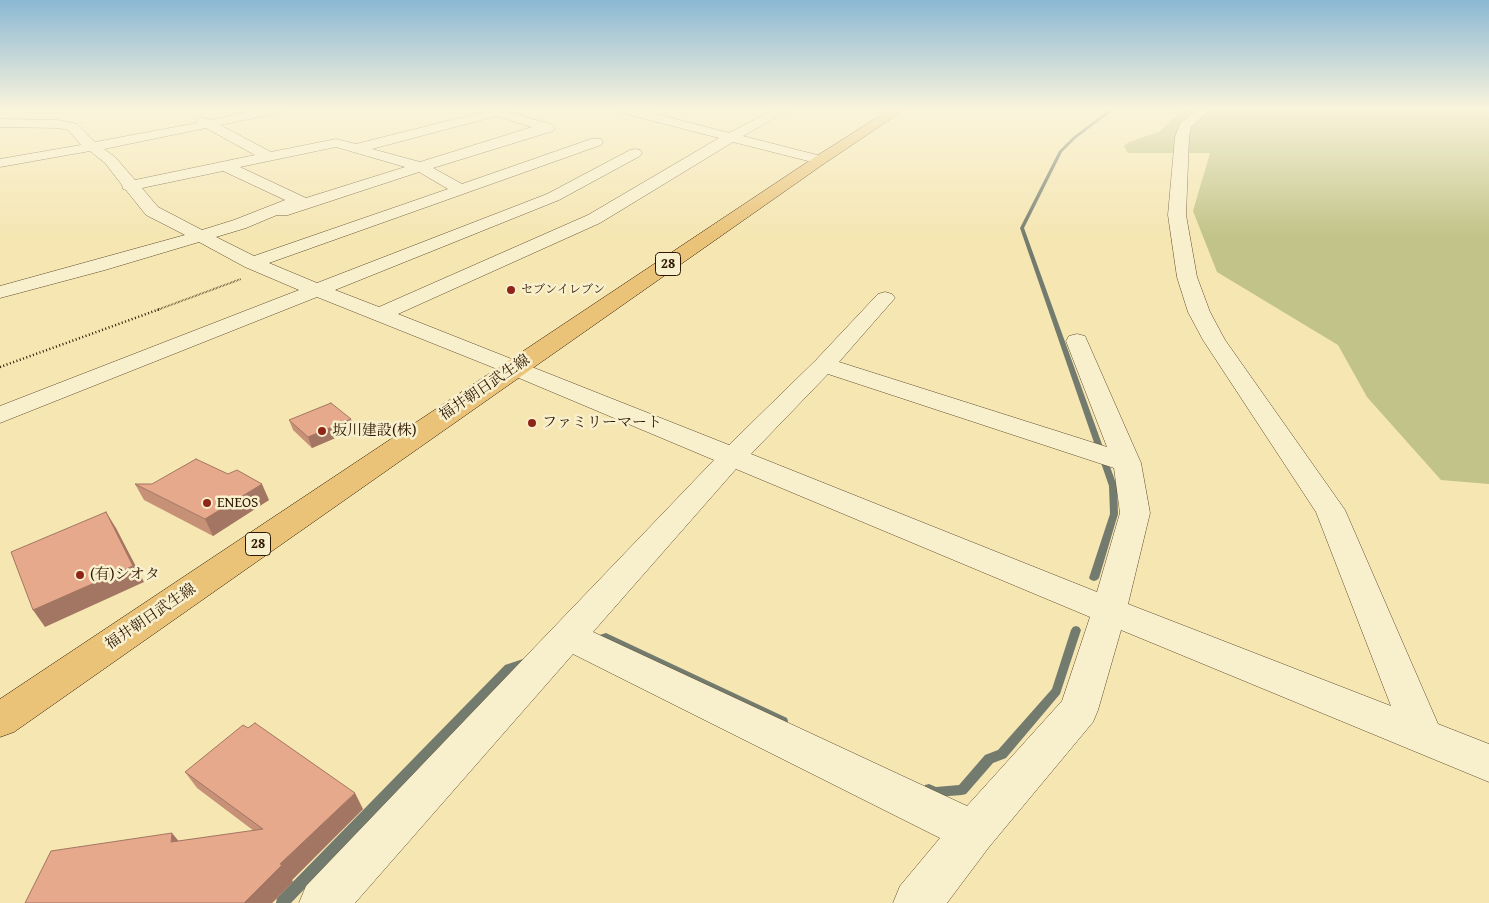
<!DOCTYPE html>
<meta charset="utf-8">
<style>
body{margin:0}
canvas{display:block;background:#f5e6b2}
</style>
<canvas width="1489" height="903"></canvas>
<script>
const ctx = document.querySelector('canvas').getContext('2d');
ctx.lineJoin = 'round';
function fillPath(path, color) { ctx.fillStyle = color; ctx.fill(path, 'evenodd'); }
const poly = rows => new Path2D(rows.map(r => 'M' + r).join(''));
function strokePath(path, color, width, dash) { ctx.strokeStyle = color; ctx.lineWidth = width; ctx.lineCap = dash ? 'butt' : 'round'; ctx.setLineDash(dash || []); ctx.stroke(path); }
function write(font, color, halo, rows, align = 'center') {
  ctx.font = font + ' "Gentium Book Plus","Noto Serif JP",serif'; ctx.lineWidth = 5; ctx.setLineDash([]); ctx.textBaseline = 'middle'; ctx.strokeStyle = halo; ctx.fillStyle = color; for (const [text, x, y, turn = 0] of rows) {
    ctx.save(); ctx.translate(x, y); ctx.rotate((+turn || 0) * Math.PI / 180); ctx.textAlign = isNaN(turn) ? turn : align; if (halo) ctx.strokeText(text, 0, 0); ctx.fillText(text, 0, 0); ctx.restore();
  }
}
const green = poly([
 [1183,110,1489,110,1489,484,1441,480,1367,397,1338,345,1217,272,1193,211,1210,153,1128,153,1124,146,1129,142,1159,132]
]);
const stream = poly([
 [1109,110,1113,110,1075,139,1062,152,1024,228,1117,486,1118,514,1099,578,1097,580,1094,581,1091,580,1089,578,1110,514,1109,486,1020,228,1059,151,1073,137,1109,110],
 [1076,626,1079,627,1081,630,1060,694,1006,758,993,763,966,794,962,795,936,797,925,793,923,789,925,785,929,784,936,787,959,785,985,755,998,750,1052,689,1071,630,1073,627,1076,626],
 [606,633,787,718,788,721,787,724,783,726,779,724,605,641,596,644,593,643,591,640,593,637,606,633],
 [526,658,530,659,531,662,530,665,513,671,291,903,276,903,277,898,505,665,526,658]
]);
const pathFar1 = poly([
 [157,310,241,279]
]);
const path = poly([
 [0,367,160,309]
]);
const minor = poly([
 [256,110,281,110,279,113,220,125,271,152,336,139,356,144,483,112,482,110,512,110,510,113,551,124,555,128,553,131,433,168,462,184,591,139,601,139,603,142,601,145,269,263,317,283,547,194,630,150,635,149,640,150,642,153,640,156,559,200,335,290,379,307,588,215,719,138,622,113,620,110,641,110,729,133,773,110,789,110,743,136,825,157,827,160,825,163,820,164,733,142,600,223,398,314,729,445,816,360,878,294,885,292,892,294,895,298,839,362,1107,447,1066,341,1069,336,1077,334,1085,336,1141,463,1150,513,1128,604,1391,706,1316,512,1203,340,1188,312,1177,277,1168,215,1175,137,1180,123,1196,110,1210,110,1191,127,1189,137,1186,215,1197,277,1210,312,1225,340,1345,510,1438,724,1489,744,1489,782,1121,630,1098,710,1093,722,989,847,947,903,893,903,900,886,940,838,573,654,355,903,299,903,306,886,714,460,507,373,317,297,0,423,0,406,299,290,245,267,199,242,105,270,0,298,0,286,185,235,146,215,126,190,123,189,122,185,105,163,90,151,0,167,0,159,81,145,68,130,58,128,0,127,0,119,58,120,72,123,77,124,95,142,197,123,197,118,202,117,210,120,256,110],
 [496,116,532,127,420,162,372,149,496,116],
 [206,128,255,155,135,180,115,157,104,149,206,128],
 [336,147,405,167,306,198,240,167,336,147],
 [223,171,285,200,234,220,202,230,158,207,142,188,223,171],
 [419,172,448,189,254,256,216,237,246,228,277,215,288,215,419,172],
 [828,374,1114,468,1120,513,1097,592,751,454,828,374],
 [736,469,1090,617,1062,701,967,806,593,632,736,469]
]);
const major = poly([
 [889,110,904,110,825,163,14,732,0,737,0,699,815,157,889,110]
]);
const wall = poly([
 [289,420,354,430,312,448,293,430],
 [135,484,269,500,213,536,144,500],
 [248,728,363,809,292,880,293,882,272,903,25,903,179,841,254,831,197,788,185,772]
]);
const shadedWall = poly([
 [351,419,354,430,312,448,308,437],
 [262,484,269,500,213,536,205,519],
 [106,512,116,528,144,582,45,627,33,610],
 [355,793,363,809,292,880,293,882,272,903,244,903,280,864],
 [172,833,186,850,171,842]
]);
const building = poly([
 [331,403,351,419,308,437,289,420,331,403],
 [196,459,228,474,237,470,262,484,205,519,135,484,152,484,196,459],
 [106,512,133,566,33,610,11,552,106,512],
 [255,723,355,793,280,864,282,865,244,903,25,903,51,851,172,833,171,842,263,829,185,772,243,725,248,728,255,723]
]);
const markers = [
 [511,290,5,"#8f2418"],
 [532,423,5,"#8f2418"],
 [322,431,5,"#8f2418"],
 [207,503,5,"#8f2418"],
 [80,575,5,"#8f2418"]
];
const farPoinames = [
 ["セブンイレブン",521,290]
];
const shields = [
 [668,264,25],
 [258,544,25]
];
const shieldNames = [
 ["28",668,264],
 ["28",258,544]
];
const streetNames = [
 ["福井朝日武生線",485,388,-34],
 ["福井朝日武生線",151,617,-34]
];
const poiNames = [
 ["ファミリーマート",542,423],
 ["坂川建設(株)",332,431],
 ["ENEOS",217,503],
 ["(有)シオタ",90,575]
];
fillPath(green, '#c1c388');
fillPath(stream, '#737b6e');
strokePath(minor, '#5f4b2c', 1);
strokePath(major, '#2d1700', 1);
strokePath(pathFar1, '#2d1700', 2, [0.5, 1]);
strokePath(path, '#2d1700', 2.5, [1, 2.5]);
fillPath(minor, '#f8efcd');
fillPath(major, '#eac379');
fillPath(wall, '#c79178');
fillPath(shadedWall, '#a27662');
fillPath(building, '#e7a98c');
strokePath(building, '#a27662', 1);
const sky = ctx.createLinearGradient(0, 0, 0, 237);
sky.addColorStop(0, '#8bb8d4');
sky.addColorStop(0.46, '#faf4dc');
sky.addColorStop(1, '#faf4dc00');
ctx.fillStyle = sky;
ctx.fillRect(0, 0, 1489, 237);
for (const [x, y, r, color] of markers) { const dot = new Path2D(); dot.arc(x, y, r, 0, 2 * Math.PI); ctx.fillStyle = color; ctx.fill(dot); strokePath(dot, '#f8efcd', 2); }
write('12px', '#2d1700', '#f8efcd', farPoinames, 'left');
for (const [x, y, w] of shields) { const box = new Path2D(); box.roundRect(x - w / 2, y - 11.5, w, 23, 4); ctx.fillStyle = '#f8efcd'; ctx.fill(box); strokePath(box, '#2d1700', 1); }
write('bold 14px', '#2d1700', null, shieldNames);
write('15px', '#2d1700', '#f8efcd', streetNames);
write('15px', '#2d1700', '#f8efcd', poiNames, 'left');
</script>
